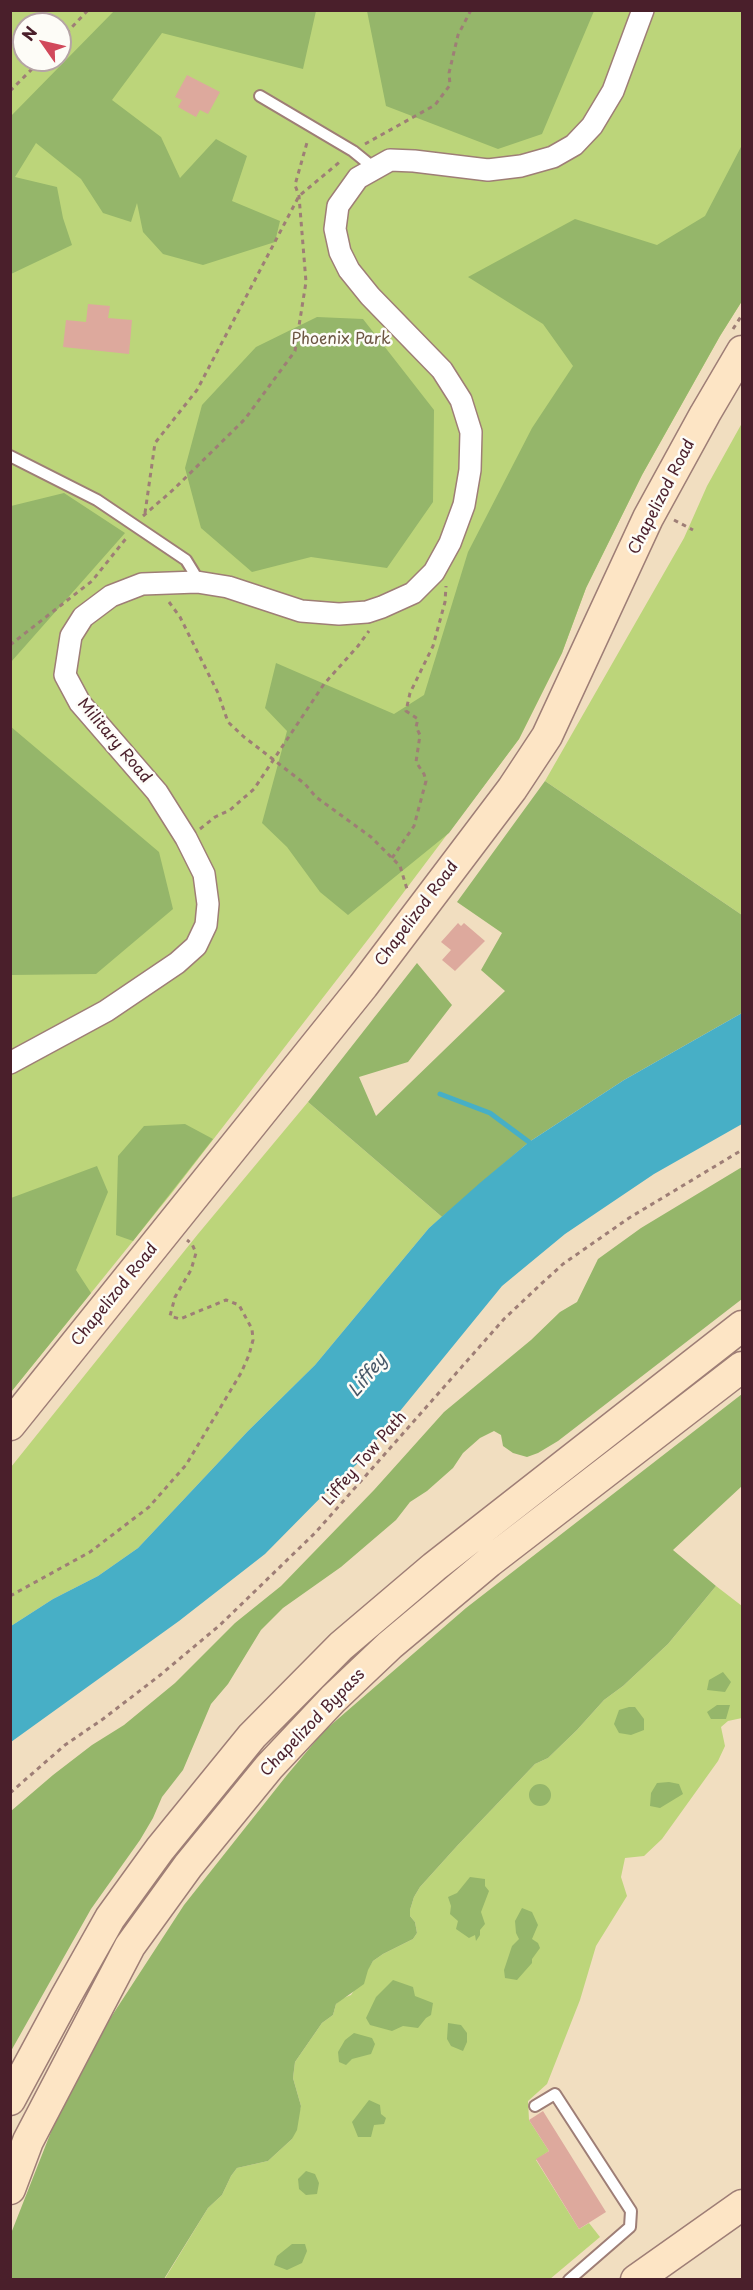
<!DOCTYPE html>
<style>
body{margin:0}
#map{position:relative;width:753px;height:2290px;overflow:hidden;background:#f1dec0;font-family:"Playpen Sans",sans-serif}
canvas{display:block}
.frame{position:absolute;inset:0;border:12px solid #4a1f2b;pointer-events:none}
.north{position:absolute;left:12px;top:12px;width:60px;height:60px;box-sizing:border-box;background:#fdfcf7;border:2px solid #b5a4a5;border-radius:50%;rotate:304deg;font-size:16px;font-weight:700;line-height:24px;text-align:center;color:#4a1f2b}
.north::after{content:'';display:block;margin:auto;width:21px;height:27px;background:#d1495b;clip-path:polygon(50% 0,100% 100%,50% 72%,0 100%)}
</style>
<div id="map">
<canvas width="753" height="2290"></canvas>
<div class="frame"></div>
<div class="north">N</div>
</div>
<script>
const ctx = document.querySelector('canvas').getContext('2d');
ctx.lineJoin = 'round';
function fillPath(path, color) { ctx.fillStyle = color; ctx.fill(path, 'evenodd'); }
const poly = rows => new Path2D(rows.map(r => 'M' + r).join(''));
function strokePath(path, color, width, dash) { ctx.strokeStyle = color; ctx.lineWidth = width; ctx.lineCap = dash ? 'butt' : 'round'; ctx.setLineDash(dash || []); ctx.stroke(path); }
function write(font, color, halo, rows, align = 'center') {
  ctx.font = font + ' "Playpen Sans",sans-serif'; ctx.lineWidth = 5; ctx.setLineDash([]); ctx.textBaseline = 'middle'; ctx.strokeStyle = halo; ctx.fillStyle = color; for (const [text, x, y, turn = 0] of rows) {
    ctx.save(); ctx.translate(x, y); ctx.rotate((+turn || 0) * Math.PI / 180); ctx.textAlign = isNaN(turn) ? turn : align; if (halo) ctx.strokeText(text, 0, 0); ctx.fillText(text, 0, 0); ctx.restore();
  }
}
const green = poly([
 [11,11,742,11,742,301,720,336,642,475,586,588,562,653,519,739,373,933,171,1194,11,1392],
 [24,24,60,24,60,60,24,60],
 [742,423,742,915,545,781,684,538,707,486],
 [308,1102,442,1217,429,1228,315,1365,248,1431,138,1548,98,1576,53,1599,11,1626,11,1467,198,1234],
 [716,1586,742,1606,742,1718,728,1721,721,1727,725,1746,718,1761,662,1839,644,1856,625,1858,621,1877,627,1896,596,1946,580,2000,547,2084,528,2101,529,2120,549,2151,536,2160,579,2229,589,2223,600,2237,550,2279,164,2280,208,2208,222,2195,231,2176,237,2168,268,2161,292,2139,301,2106,293,2078,295,2062,322,2023,333,2015,336,2004,341,1999,351,1995,373,1961,383,1954,413,1939,417,1933,415,1922,410,1916,410,1910,414,1897,420,1887,457,1846,535,1764,548,1758,577,1730,604,1700,623,1686,668,1644]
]);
const forest = poly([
 [114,11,316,11,303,69,162,33,112,100,161,137,180,178,216,139,247,156,232,201,280,221,275,242,203,265,163,254,143,232,137,203,131,222,103,213,81,179,36,143,15,177,57,187,63,218,72,245,11,274,11,116],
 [367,11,367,10,594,11,542,134,498,149,386,106],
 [742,145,742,301,720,336,642,475,586,588,562,653,519,739,449,833,348,915,320,892,287,847,262,823,287,731,265,708,276,663,394,714,424,695,468,552,532,428,573,366,543,324,468,277,575,219,657,245,705,216],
 [317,317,363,319,434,410,433,502,387,568,311,557,252,572,201,528,185,468,202,405,256,347],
 [64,493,125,533,11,662,11,506],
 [10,726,159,852,173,909,96,974,11,975],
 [545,781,742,915,742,1013,624,1080,529,1142,442,1217,308,1102,417,963,452,1005,408,1062,359,1077,376,1116,505,991,481,970,502,933,457,902],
 [185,1124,213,1139,133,1241,116,1235,118,1156,144,1126],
 [97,1166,108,1192,76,1270,91,1293,11,1392,11,1198],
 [742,1167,742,1299,558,1441,538,1453,527,1457,513,1453,503,1446,501,1435,494,1431,480,1438,463,1453,453,1468,427,1491,410,1502,396,1520,341,1567,283,1608,261,1630,228,1684,211,1704,183,1770,162,1797,153,1818,140,1840,91,1909,11,2051,11,1811,53,1775,92,1745,124,1725,175,1683,235,1623,281,1586,374,1490,444,1412,531,1340,560,1312,577,1302,598,1259,641,1228],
 [742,1394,742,1486,673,1550,716,1586,668,1644,623,1686,604,1700,577,1730,548,1758,535,1764,457,1846,420,1887,414,1897,410,1910,410,1916,415,1922,417,1933,413,1939,383,1954,373,1961,368,1970,364,1984,336,2004,333,2015,322,2023,295,2062,293,2078,301,2106,297,2130,292,2139,268,2161,237,2168,231,2176,222,2195,208,2208,164,2279,11,2279,10,2236,62,2104,102,2031,184,1905,287,1775,324,1731,466,1608],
 [723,1672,731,1682,725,1692,707,1690,709,1680],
 [717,1705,730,1705,726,1719,711,1719,707,1712],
 [629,1707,635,1707,644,1719,644,1730,631,1735,619,1733,614,1724,619,1710],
 [669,1782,679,1784,683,1794,660,1808,650,1806,651,1793,657,1783],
 '529 1795a11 11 0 1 1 22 0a11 11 0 1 1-22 0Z',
 [470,1877,485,1879,485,1886,489,1891,481,1912,485,1924,480,1930,480,1935,476,1941,475,1935,469,1938,456,1929,458,1921,450,1914,451,1906,448,1897,457,1893],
 [522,1908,532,1912,538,1925,532,1939,538,1943,540,1948,532,1959,532,1963,517,1980,505,1978,504,1970,512,1946,519,1939,516,1933,515,1921],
 [393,1980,413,1987,415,1996,433,2003,431,2015,426,2018,418,2028,403,2026,392,2031,370,2025,366,2018,376,1997],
 [448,2023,461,2025,467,2033,467,2042,463,2051,451,2046,447,2039],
 [354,2033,372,2038,375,2044,371,2054,352,2059,346,2065,339,2062,338,2052,345,2040],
 [369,2100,380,2105,381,2114,386,2118,384,2124,374,2125,371,2137,358,2137,352,2122],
 [306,2171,315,2174,319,2183,317,2194,306,2195,299,2189,298,2179],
 [292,2244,305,2244,307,2251,302,2263,287,2270,274,2265,277,2256]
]);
const water = poly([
 [742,1013,742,1124,654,1174,565,1234,502,1286,356,1465,339,1479,265,1554,179,1621,11,1742,11,1626,53,1599,98,1576,138,1548,248,1431,315,1365,429,1228,481,1182,529,1142,624,1080]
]);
const stream = poly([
 [440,1094,490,1113,529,1142]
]);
const building = poly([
 [187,75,220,92,208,114,200,110,196,117,178,107,182,100,175,97],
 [88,304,110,306,108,318,132,320,129,354,63,347,66,320,86,322],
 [458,923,461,926,464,923,485,941,455,971,442,960,451,950,441,942],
 [543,2111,606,2212,579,2229,536,2159,549,2151,529,2120]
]);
const path = poly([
 [60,40,88,10],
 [10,91,41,60],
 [365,144,435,105,450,85,449,73,458,35,471,10],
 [733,329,742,315],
 [145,513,155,443,197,390,299,196,342,160],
 [143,516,174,489,245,419,295,351,306,282,299,196,295,185,308,139],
 [674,520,693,530],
 [169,602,180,617,218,693,228,722,244,737,305,784,316,797,371,837,400,866,407,889],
 [10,645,92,581,128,536],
 [200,829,215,817,230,810,254,789,324,684,358,646,369,631],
 [392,858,414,826,426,781,424,774,416,762,420,735,416,727,418,719,406,711,410,693,433,646,445,602,446,586],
 [10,1596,90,1552,149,1507,186,1465,241,1373,249,1355,253,1340,252,1329,239,1305,226,1300,180,1319,170,1316,175,1297,191,1270,196,1253,192,1244,187,1240],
 [10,1793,65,1745,103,1719,159,1676,220,1625,316,1532,504,1319,540,1285,563,1264,629,1218,742,1150]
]);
const lane = poly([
 [260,96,353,151,374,168],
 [10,456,97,500,186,560,194,573,197,582],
 [535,2106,555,2094,631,2211,630,2227,569,2280]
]);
const street = poly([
 [10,1063,106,1011,177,963,196,946,206,925,208,904,204,874,186,838,157,792,80,703,65,675,71,636,83,617,111,596,142,584,197,582,228,587,301,611,339,614,367,612,382,607,413,593,434,572,450,543,464,505,470,470,471,432,461,400,442,370,370,296,349,270,340,252,335,229,338,206,358,178,390,160,414,161,488,170,521,166,553,157,574,145,592,126,613,91,643,10]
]);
const secondary = poly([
 [10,1425,363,986,512,789,547,736,648,518,705,414,742,351],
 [10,2100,65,1998,110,1918,160,1849,252,1736,341,1646,434,1567,742,1326],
 [10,2189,28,2141,130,1946,188,1866,269,1767,333,1699,390,1645,489,1562,742,1367],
 [636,2280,742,2205]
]);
const parkNames = [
 ["Phoenix Park",341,340]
];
const streetNames = [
 ["Chapelizod Road",662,497,-63],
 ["Military Road",114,741,50],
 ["Chapelizod Road",417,914,-53],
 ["Chapelizod Road",115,1295,-51],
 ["Liffey Tow Path",365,1459,-49],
 ["Chapelizod Bypass",313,1723,-46]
];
const waterNames = [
 ["Liffey",368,1376,-51]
];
fillPath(green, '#bcd57a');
fillPath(forest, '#95b66a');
fillPath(water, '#47afc6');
strokePath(stream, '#47afc6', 5);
fillPath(building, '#dda99d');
strokePath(lane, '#9e7e76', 14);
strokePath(street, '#9e7e76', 24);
strokePath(secondary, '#9e7e76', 33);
strokePath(path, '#9e7e76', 3, [4.5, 4.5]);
strokePath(lane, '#fff', 10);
strokePath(street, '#fff', 21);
strokePath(secondary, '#fde5c5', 30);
write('16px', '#6c5643', '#fdfcf7', parkNames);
write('16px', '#4a1f2b', '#fdfcf7', streetNames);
write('italic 18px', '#495969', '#fdfcf7', waterNames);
</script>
